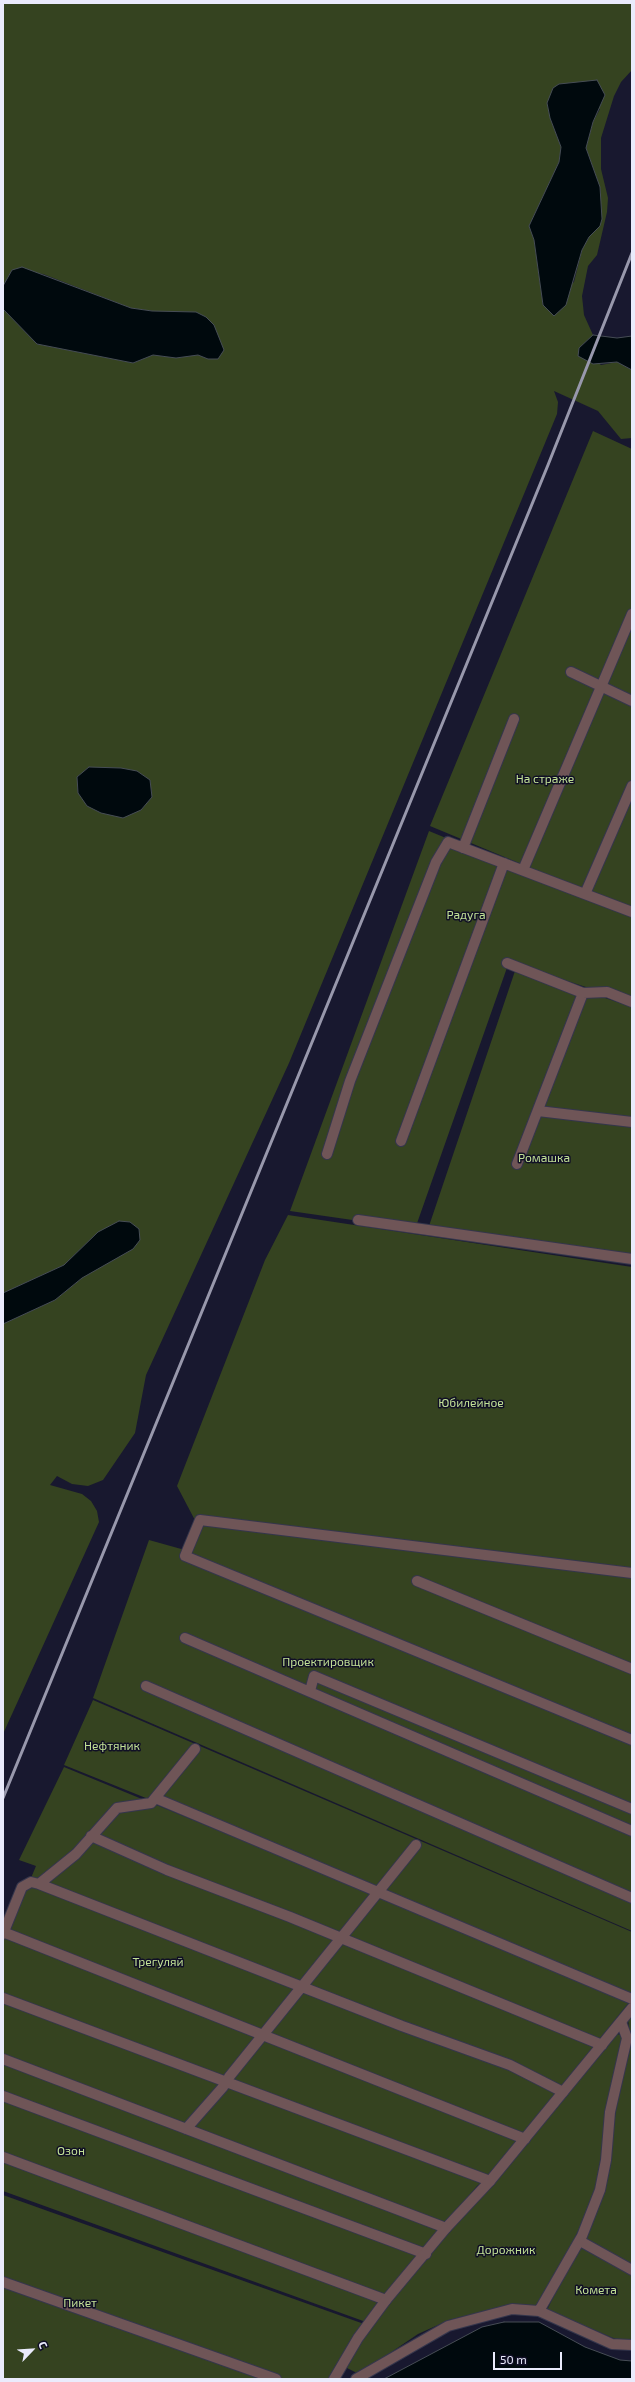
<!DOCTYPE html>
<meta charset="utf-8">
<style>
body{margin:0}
#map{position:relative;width:635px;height:2382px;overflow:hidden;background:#18182f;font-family:"Exo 2",sans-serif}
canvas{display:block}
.frame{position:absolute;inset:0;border:4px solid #eaebfc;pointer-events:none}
.north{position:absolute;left:12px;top:2330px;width:40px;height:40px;-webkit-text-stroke:3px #100f25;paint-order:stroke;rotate:65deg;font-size:11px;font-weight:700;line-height:16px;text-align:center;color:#eaebfc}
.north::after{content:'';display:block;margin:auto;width:14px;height:18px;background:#eaebfc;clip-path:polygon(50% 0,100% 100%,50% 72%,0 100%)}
.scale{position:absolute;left:493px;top:2352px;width:69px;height:18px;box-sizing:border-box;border:2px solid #eaebfc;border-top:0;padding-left:5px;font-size:12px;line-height:14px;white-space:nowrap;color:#eaebfc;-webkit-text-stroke:3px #100f25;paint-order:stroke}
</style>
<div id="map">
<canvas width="635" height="2382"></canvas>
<div class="frame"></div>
<div class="north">С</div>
<div class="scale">50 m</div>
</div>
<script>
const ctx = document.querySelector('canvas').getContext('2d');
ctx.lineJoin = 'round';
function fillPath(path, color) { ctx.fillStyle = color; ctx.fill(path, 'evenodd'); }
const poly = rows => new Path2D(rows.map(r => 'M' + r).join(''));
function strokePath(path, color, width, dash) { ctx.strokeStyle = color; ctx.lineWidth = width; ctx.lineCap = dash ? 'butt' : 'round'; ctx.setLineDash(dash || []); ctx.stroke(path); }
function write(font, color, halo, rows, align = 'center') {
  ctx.font = font + ' "Exo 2",sans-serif'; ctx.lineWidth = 3; ctx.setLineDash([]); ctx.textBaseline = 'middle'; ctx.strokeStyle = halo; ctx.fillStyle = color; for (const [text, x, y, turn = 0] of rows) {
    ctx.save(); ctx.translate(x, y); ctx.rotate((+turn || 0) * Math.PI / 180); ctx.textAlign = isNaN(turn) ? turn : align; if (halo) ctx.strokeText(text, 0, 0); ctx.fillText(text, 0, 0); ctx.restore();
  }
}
const green = poly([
 [3,3,632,3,632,70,621,82,614,96,601,138,601,169,608,198,607,212,597,255,588,266,582,296,584,315,593,335,579,348,601,365,617,362,632,370,632,438,621,439,598,411,554,391,558,402,557,414,289,1063,146,1375,135,1433,103,1480,88,1486,72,1484,57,1476,50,1485,82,1494,91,1501,97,1511,99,1522,3,1734,3,1324,55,1300,82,1278,98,1232,64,1265,3,1293,3,309,37,344,133,363,153,355,176,358,198,355,208,359,152,311,131,308,43,274,12,270,3,286],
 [600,109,593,122,586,148,600,187,602,219,600,226,589,237,582,250,574,282,543,305,534,240,529,226,559,162,561,147,550,118],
 [89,767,150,780,152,797,141,810,78,793,77,777],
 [593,431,632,449,632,910,430,826],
 [429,831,632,915,632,1002,509,962,415,1229,290,1211],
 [516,968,632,1007,632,1260,428,1229],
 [288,1215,632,1267,632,1931,93,1698,149,1540,192,1552,198,1526,177,1486,265,1260],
 [93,1700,632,1932,632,1994,64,1765],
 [64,1767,631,2000,489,2176,477,2186,445,2225,3,2058,3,1931,8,1933,36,1866,19,1860],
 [632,2013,632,2346,547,2310,605,2191,621,2073,630,2037,628,2019],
 [616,2033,626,2038,597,2191,570,2248,538,2307,510,2305,449,2320,418,2334,359,2374,347,2368,346,2363,393,2299],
 [3,2061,442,2229,366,2322,3,2191],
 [3,2195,364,2324,330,2379,3,2379]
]);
const water = poly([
 [597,80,605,95,593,122,586,148,600,187,602,219,600,226,589,237,582,250,566,305,554,316,543,305,534,240,529,226,559,162,561,147,550,118,547,103,553,88,559,84,597,80],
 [22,267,131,308,152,311,196,312,206,317,214,325,224,350,218,359,208,359,198,355,176,358,153,355,133,363,37,344,3,309,3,286,12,270,22,267],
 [593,335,617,338,632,336,632,370,617,362,593,364,578,356,579,348,593,335],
 [89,767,121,768,137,771,150,780,152,797,141,810,123,818,101,813,87,806,78,793,77,777,89,767],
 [119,1221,130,1222,139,1229,140,1240,133,1249,82,1278,55,1300,3,1324,3,1293,64,1265,98,1232,119,1221],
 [504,2322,539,2322,585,2347,620,2360,632,2361,632,2379,384,2379,482,2327,504,2322]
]);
const minor = poly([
 [571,672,632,701],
 [463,848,514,719],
 [523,870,632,614],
 [585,894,632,786],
 [507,963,583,993,517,1164],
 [583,993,607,992,632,1002],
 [538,1111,632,1122],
 [401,1141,504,863],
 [327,1154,350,1081,436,862,448,842,632,912],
 [358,1220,632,1259],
 [632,1573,200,1520,185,1556,632,1740],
 [417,1581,632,1669],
 [185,1638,632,1831],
 [146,1686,632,1898],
 [310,1691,314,1676,632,1809],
 [195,1749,151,1803,117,1808,76,1854,39,1884,402,2026,510,2065,563,2092],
 [155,1798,632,1999],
 [91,1836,167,1870,290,1917,602,2045],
 [3,1932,525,2139],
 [3,1934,22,1887,31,1882,39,1884],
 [3,1998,490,2181],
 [3,2059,446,2228],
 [3,2096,426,2254],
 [186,2129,223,2087,229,2077,416,1845],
 [3,2157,386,2300],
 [580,2241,632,2270],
 [3,2282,276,2379],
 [539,2311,582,2236,600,2190,606,2160,610,2112,627,2038,621,2022],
 [356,2379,448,2326,512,2309,539,2311,612,2344,632,2345]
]);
const tertiary = poly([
 [334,2379,358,2338,386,2300,446,2228,490,2181,632,2008]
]);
const rail = poly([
 [3,1798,548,465,632,253]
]);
const parkNames = [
 ["На страже",545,779],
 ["Радуга",466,915],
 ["Ромашка",544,1158],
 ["Юбилейное",471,1403],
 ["Проектировщик",328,1662],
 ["Нефтяник",112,1746],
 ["Трегуляй",158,1962],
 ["Озон",71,2151],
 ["Дорожник",506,2250],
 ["Комета",596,2290],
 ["Пикет",80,2303]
];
fillPath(green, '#354320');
fillPath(water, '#00090d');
strokePath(water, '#464d55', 1);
strokePath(minor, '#35364c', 12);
strokePath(tertiary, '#35364c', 12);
strokePath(minor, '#6f5557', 10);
strokePath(tertiary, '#6f5557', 10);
strokePath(rail, '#9898ac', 3);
write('12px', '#c2e196', '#100f25', parkNames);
</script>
